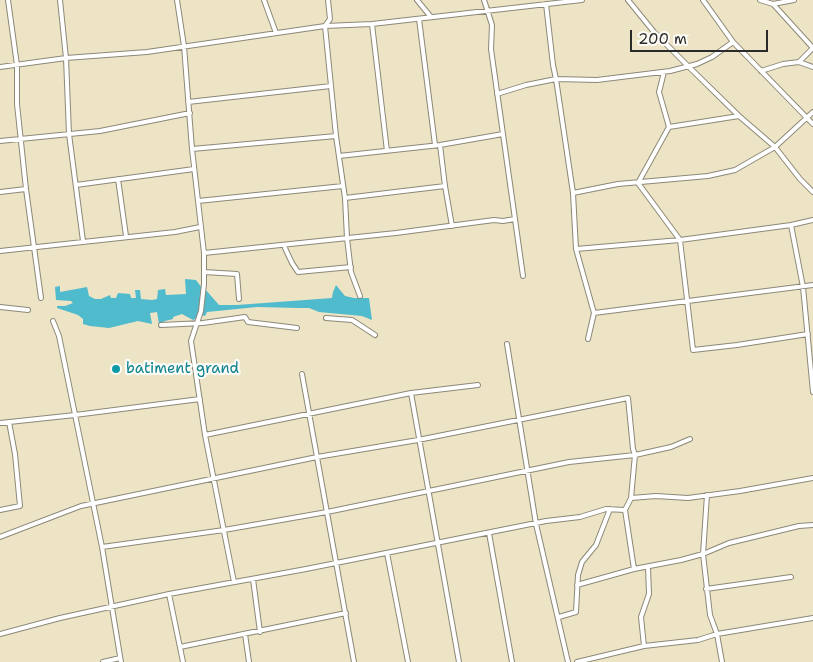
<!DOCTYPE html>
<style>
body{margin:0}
#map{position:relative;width:813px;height:662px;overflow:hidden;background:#ede4c5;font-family:"Shantell Sans",sans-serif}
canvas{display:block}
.scale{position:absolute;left:630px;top:30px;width:138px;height:22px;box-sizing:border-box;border:2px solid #2b2b2b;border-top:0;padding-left:6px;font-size:15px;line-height:18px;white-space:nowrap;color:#2b2b2b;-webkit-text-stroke:4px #fdfcf7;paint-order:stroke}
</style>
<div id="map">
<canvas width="813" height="662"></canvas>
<div class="scale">200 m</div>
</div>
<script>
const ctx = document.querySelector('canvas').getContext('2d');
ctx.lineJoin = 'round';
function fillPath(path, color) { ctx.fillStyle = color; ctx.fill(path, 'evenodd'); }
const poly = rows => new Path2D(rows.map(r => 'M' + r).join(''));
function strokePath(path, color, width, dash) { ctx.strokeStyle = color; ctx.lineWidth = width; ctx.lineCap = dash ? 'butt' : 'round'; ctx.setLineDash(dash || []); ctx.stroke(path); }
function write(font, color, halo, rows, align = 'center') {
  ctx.font = font + ' "Shantell Sans",sans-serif'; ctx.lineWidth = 4.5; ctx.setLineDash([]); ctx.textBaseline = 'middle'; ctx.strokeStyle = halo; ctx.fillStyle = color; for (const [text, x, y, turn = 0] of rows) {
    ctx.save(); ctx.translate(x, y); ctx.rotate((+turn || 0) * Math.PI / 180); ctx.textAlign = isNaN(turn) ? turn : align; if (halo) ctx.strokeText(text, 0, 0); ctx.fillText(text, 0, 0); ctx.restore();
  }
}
const water = poly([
 [185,279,196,280,202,288,201,306,197,318,193,320,182,314,173,317,173,319,165,321,159,324,157,312,150,313,152,324,138,321,109,328,90,326,83,324,83,319,78,315,57,308,57,306,65,306,73,303,71,301,56,300,55,287,60,286,60,292,87,287,89,296,95,299,101,299,110,295,111,298,116,298,118,293,130,294,131,298,136,298,135,290,140,290,141,299,152,300,157,299,158,290,165,289,166,295,186,294],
 [336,285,345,296,354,298,369,298,372,320,362,316,319,312,309,308,299,308,257,307,207,312,205,316,201,315,204,306,205,289,219,305,237,305,332,298,333,292]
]);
const street = poly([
 [8,0,17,65,17,104,26,189,41,298],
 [60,0,66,58,69,134,83,241],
 [177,0,184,46,192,149,204,253,204,284,201,311,191,341,205,435,234,582],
 [264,0,276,33],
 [328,0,330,19,325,26,336,136,345,198,347,238,351,272,360,296],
 [417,0,431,17],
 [484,0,492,25,491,49,523,276],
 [628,0,654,32,688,66,739,116,775,147,800,179,813,192],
 [703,0,733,42,813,124],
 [760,0,773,4,794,0],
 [546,4,553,65,556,79,573,193,576,249,594,313,588,339],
 [773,4,813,48,799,62],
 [419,19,435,145],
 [372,24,387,151],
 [0,67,66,58,147,52,325,26,372,24,582,0],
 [761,71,783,64,799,62,813,67],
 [664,72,659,92,669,127,638,183,680,240,693,350,737,345,808,334],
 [497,94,526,85,556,79,597,80,670,71,697,64,712,57,733,42],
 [188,102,331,86],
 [669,127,739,116],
 [0,141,100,131,190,113],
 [440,145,445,186,452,226],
 [192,149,336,136],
 [339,156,440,145,503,134],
 [118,179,126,236],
 [76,185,194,169],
 [0,192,26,189],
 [573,193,618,184,708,176,735,170,775,147,813,112],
 [345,198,445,186],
 [198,201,343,186],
 [791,225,803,287,813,392],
 [285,248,292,263,298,272,351,267],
 [576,249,680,240,791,225,813,220],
 [0,251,175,232,200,227],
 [204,253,396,233,494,220,503,221,515,219],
 [204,272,237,274,239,299],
 [0,307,28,310],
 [594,313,813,285],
 [326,318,352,320,375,335],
 [53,321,59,336,102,547,121,662],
 [161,325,203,323,245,317,248,322,297,328],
 [507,344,536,524,568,662],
 [302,374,354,662],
 [411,393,459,662],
 [0,423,75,415,200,399],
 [205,435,411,393,478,385],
 [707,495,703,554,710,615,717,634,722,662],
 [0,510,20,506,15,454,9,422],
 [489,533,512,662],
 [0,537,81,506,317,457,418,440,628,398,633,449,635,455,671,447,690,439],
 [102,547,224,530,327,512,569,462,635,455,631,498],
 [387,553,408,662],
 [634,569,625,510,631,498,656,496,688,498,740,491,813,478],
 [253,579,260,632],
 [577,585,634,569,681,560,703,554,729,543,799,526,813,525],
 [706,589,791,577],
 [169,594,183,662],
 [559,617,576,612,578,575,582,562,596,545,610,509],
 [0,634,60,618,169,594,306,569,546,521,580,517,606,509,625,510],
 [245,634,249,662],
 [644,646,641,617,649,594,648,567],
 [180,647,346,613],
 [103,662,120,658],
 [577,662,644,646,698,640,717,634,813,618]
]);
const markers = [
 [116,369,5,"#0f9aa8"]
];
const cultureNames = [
 ["batiment grand",126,369]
];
fillPath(water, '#50bbcc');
strokePath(street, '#8c8878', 6);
strokePath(street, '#fff', 4);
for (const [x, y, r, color] of markers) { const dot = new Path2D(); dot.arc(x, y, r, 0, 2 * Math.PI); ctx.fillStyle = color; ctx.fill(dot); strokePath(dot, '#fdfcf7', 2); }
write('15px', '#0d838f', '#fdfcf7', cultureNames, 'left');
</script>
